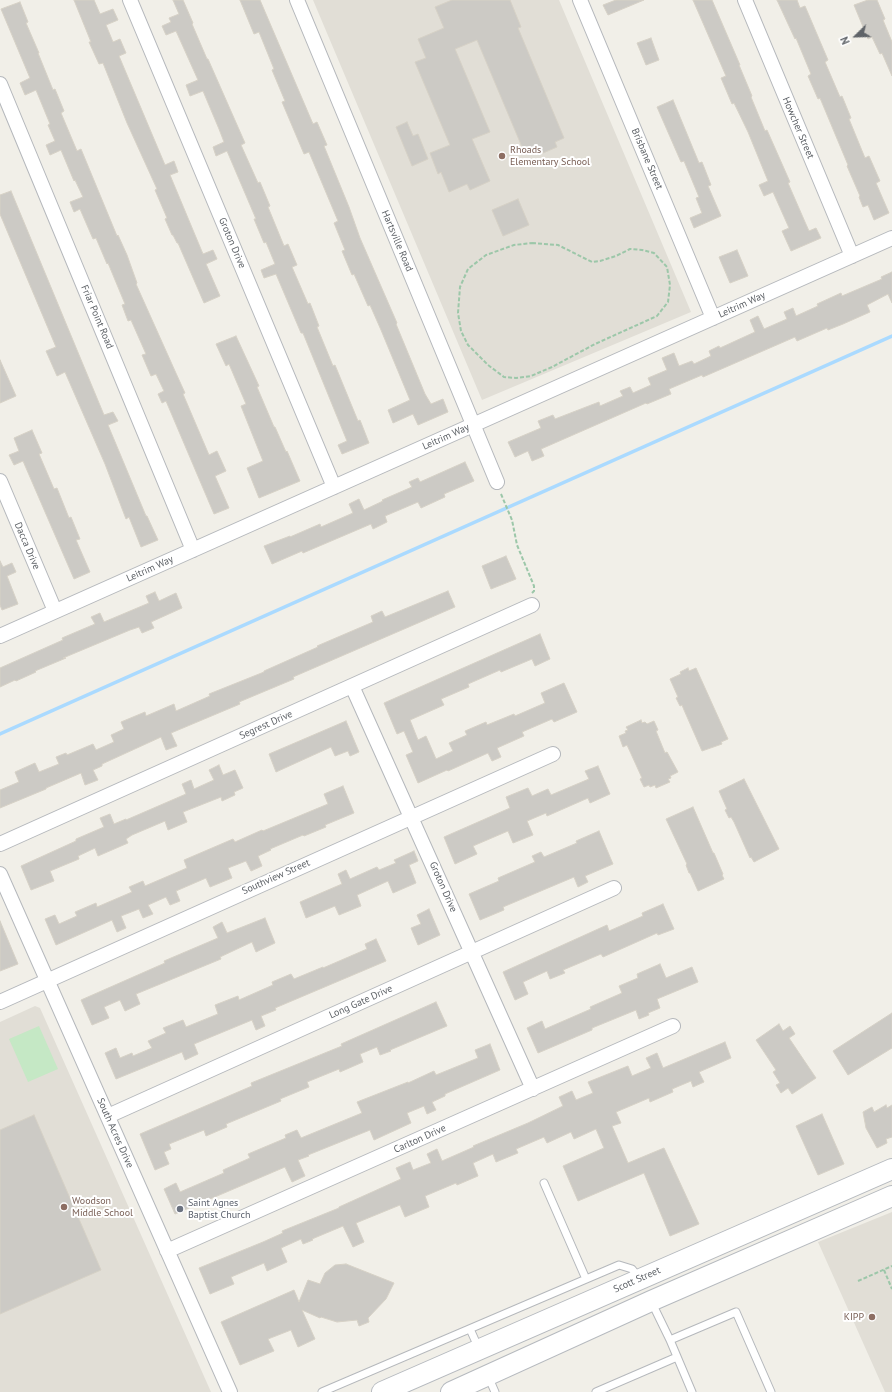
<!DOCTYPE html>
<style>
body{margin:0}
#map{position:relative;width:892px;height:1392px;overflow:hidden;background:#f1efe8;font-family:"PT Sans",sans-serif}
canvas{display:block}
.north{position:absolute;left:836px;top:16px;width:40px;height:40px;-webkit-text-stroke:3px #fff;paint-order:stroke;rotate:247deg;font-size:11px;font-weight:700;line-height:16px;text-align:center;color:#5f6368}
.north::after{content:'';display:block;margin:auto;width:14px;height:18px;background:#5f6368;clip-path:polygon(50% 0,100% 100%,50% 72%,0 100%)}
</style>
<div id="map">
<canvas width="892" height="1392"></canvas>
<div class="north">N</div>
</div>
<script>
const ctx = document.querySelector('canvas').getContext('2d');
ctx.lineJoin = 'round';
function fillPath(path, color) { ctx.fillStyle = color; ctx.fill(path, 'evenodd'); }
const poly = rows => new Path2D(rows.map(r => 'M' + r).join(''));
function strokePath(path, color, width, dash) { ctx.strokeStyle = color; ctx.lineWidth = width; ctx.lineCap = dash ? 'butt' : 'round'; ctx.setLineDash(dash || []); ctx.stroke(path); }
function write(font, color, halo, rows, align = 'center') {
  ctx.font = font + ' "PT Sans",sans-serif'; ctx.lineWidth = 4; ctx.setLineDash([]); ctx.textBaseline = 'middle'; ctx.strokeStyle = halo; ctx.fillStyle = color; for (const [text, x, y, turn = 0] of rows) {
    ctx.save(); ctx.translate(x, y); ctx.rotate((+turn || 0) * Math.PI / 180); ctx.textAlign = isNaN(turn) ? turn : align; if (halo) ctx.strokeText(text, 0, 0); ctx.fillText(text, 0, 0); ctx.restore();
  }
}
const education = poly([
 [313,0,559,0,691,312,482,400],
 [35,1006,40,1008,211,1392,0,1392,0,1022],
 [892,1212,892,1392,885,1392,818,1242]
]);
const green = poly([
 [39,1026,58,1069,28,1082,9,1039]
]);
const stream = poly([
 [0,734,892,336]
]);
const building = poly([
 [74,0,94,0,100,14,113,9,118,20,106,25,113,42,120,39,126,53,119,56,165,165,174,161,178,172,170,175,203,254,213,250,217,259,206,264,220,296,204,303,178,243,177,243,173,235,172,235,165,219,167,218,155,190,157,189,127,123,103,63,99,64,89,42,91,42,74,0],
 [173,0,183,0,193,23,192,24,207,59,208,59,245,143,241,145,258,183,260,182,270,206,268,207,284,246,288,244,297,265,292,267,308,304,310,303,319,326,317,327,333,366,335,365,358,421,360,420,369,443,342,454,338,445,347,441,303,333,301,333,276,274,264,278,261,270,275,264,266,242,264,243,254,219,256,219,227,151,216,156,213,147,224,142,219,129,203,91,190,96,186,85,198,80,176,31,166,35,162,26,171,22,169,18,179,14,173,0],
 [240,0,260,0,313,124,317,122,327,145,324,146,349,207,360,238,397,323,396,324,425,394,431,404,443,399,448,412,418,425,413,414,393,423,388,410,410,400,381,330,370,305,368,306,354,274,352,275,342,251,345,250,334,223,338,221,309,152,304,154,282,102,285,101,272,70,274,69,259,32,254,34,240,0],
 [452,0,510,0,521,27,518,28,564,138,555,142,557,147,543,153,541,148,525,154,477,40,455,49,490,132,472,139,490,181,470,190,467,184,449,192,441,172,438,174,430,153,450,145,415,62,426,58,418,39,444,28,435,7,452,0],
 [616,0,644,0,608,15,603,5,616,0],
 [693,0,712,0,740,65,739,65,752,96,751,97,765,131,767,130,790,182,788,183,805,222,809,231,816,228,821,238,791,251,782,231,789,228,773,192,764,196,759,185,768,181,748,132,734,103,732,104,721,78,726,76,693,0],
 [777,0,797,0,800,8,805,6,828,60,825,62,840,97,842,96,851,118,849,119,865,158,869,156,880,181,876,183,889,213,874,220,868,205,863,207,859,197,860,196,847,166,848,165,820,98,818,99,808,76,811,74,796,38,795,39,777,0],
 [868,0,877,0,885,19,883,20,892,42,892,76,882,53,880,54,872,37,868,39,854,5,868,0],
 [20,2,28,22,26,23,39,53,38,53,53,90,55,89,64,111,61,113,77,151,81,149,117,236,118,235,127,255,137,283,136,284,175,371,185,393,183,394,209,455,217,451,226,471,215,476,229,508,214,514,166,401,162,403,158,394,164,391,156,374,151,376,142,355,146,354,131,320,128,321,122,305,125,304,108,263,107,264,96,238,93,239,80,209,74,212,70,202,83,197,75,180,74,181,61,150,50,155,46,145,55,141,48,125,50,124,36,90,25,95,20,83,30,78,1,9,20,2],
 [651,38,659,60,646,65,637,43,651,38],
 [673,100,699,163,702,162,711,185,708,186,721,216,694,228,690,218,702,213,696,198,699,197,684,161,681,162,657,107,673,100],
 [407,122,413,136,418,134,428,159,412,166,396,127,407,122],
 [11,191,104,415,113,412,118,421,108,425,146,516,147,516,158,540,141,547,129,517,126,519,105,464,65,372,57,376,46,351,56,347,0,214,0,195,11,191],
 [518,199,529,225,503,236,492,210,518,199],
 [737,250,748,276,730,283,719,257,737,250],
 [892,272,892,303,888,294,867,305,870,312,843,324,828,330,827,328,797,341,795,337,703,377,702,375,669,389,671,394,647,404,646,403,541,449,544,456,532,461,528,451,515,457,508,442,541,428,538,421,553,415,555,419,599,402,600,406,623,396,620,391,630,387,633,393,651,385,648,378,667,370,662,358,674,353,679,366,692,361,694,364,711,356,709,351,719,346,720,348,755,332,750,320,758,316,764,329,787,319,784,312,793,308,796,316,818,306,817,304,841,293,842,296,882,279,881,277,892,272],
 [236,336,259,386,257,387,274,427,275,427,286,452,287,451,300,481,259,498,247,468,263,461,241,406,246,404,229,364,226,366,216,344,236,336],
 [0,360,16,396,0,403,0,360],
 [32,430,42,453,39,454,54,489,57,488,69,518,71,517,80,539,76,540,90,572,74,579,23,461,14,465,9,455,19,451,14,438,32,430],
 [465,462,474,481,444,494,445,497,421,508,418,502,385,516,387,522,373,529,371,524,303,553,302,551,272,564,264,546,290,536,290,537,320,524,321,527,353,513,349,504,359,499,364,510,383,501,382,500,412,487,409,482,418,478,420,482,465,462],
 [506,556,516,579,491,589,482,566,506,556],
 [0,561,3,567,12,563,16,572,7,576,18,604,2,610,0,605,0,561],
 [448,591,455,607,293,677,294,679,239,702,240,704,171,733,177,746,166,750,161,737,102,764,102,766,93,770,98,780,85,785,81,773,46,788,46,789,0,808,0,790,19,782,15,772,35,763,39,772,59,764,56,757,66,753,67,755,93,744,96,750,114,742,111,735,124,729,121,722,145,712,146,716,174,704,176,711,210,696,209,694,264,672,264,671,318,647,317,646,373,622,371,616,382,611,385,617,448,591],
 [155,592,159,601,176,593,182,608,151,622,154,628,142,633,139,627,130,630,63,658,66,658,35,671,36,672,16,681,15,680,0,687,0,668,63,640,62,638,95,624,91,617,100,613,104,622,149,603,146,596,155,592],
 [540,634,550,659,535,666,532,659,501,672,500,670,468,684,469,687,441,699,444,705,410,720,418,740,426,736,436,759,453,751,449,743,467,735,465,731,486,722,487,725,514,714,515,716,545,703,541,693,564,683,577,712,554,722,552,719,522,732,524,736,497,748,501,757,492,761,488,753,448,771,447,770,418,783,406,755,413,752,404,731,397,734,384,703,540,634],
 [688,668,689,671,696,668,728,739,721,742,722,744,702,751,684,710,682,705,680,706,676,698,678,697,670,679,681,674,680,672,688,668],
 [641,720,642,723,645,722,647,724,654,721,658,730,656,731,665,753,667,752,678,772,670,776,671,778,668,779,670,782,656,788,655,785,650,787,649,785,644,787,640,779,642,778,627,745,623,747,619,736,626,733,625,731,628,730,626,727,641,720],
 [346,721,359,752,350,756,348,751,335,756,331,747,276,772,269,754,346,721],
 [219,765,223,775,235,770,243,788,234,792,235,795,222,801,221,797,183,812,187,822,168,830,165,821,132,835,126,839,128,843,98,856,95,848,78,856,79,859,50,871,54,881,31,890,21,866,76,841,76,839,104,827,100,818,110,814,114,824,126,819,126,820,186,794,182,784,191,780,194,789,214,780,209,770,219,765],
 [598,766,610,794,590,803,588,798,547,816,546,813,527,821,533,835,513,843,508,831,473,846,477,854,455,864,444,837,510,808,506,797,528,788,532,796,548,789,551,795,589,779,585,771,598,766],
 [744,779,779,849,754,862,751,857,750,858,734,822,731,817,729,818,725,810,727,809,719,791,744,779],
 [343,786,354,813,325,825,326,827,304,836,303,835,270,849,271,850,258,856,262,866,251,871,246,861,228,868,232,878,210,887,206,878,176,891,180,901,170,905,166,897,148,905,153,914,143,918,139,909,121,916,126,928,117,932,112,920,56,945,45,919,55,915,59,924,77,916,75,912,96,903,97,907,132,892,129,887,143,881,145,886,187,868,184,860,233,839,235,842,262,830,263,831,328,804,324,794,343,786],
 [693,807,713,853,714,853,723,874,722,875,724,879,698,891,690,873,689,873,686,865,687,864,666,819,693,807],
 [599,831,613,864,585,876,588,882,578,887,574,877,503,907,504,910,480,920,469,894,499,881,498,878,535,862,532,856,541,852,544,857,577,843,576,841,599,831],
 [414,851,418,861,409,865,416,883,393,893,388,881,357,895,361,906,339,915,335,906,306,918,300,902,342,884,338,874,346,870,350,879,377,867,379,870,396,863,394,860,414,851],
 [663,904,674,929,658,935,657,933,603,957,601,954,563,970,565,973,550,979,547,971,523,982,528,994,515,1000,503,972,607,925,609,931,643,916,642,913,663,904],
 [429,909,440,935,418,945,411,928,421,924,417,915,429,909],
 [265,918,275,943,256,952,252,942,220,957,221,959,136,994,140,1004,125,1011,120,1000,104,1007,109,1018,92,1025,81,1000,165,963,164,961,218,938,213,927,222,922,227,933,265,918],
 [0,921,18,964,0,971,0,921],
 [376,939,386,961,275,1008,276,1010,261,1016,265,1026,256,1030,252,1020,194,1044,198,1054,185,1060,182,1052,116,1079,105,1053,116,1048,120,1058,132,1053,133,1056,152,1048,148,1041,166,1033,163,1028,183,1020,186,1027,218,1014,215,1005,238,996,239,1000,273,985,272,982,291,974,294,979,323,967,323,968,367,949,365,944,376,939],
 [660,964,666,978,692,967,698,982,657,999,660,1008,648,1013,649,1015,639,1019,636,1010,592,1028,592,1030,538,1053,527,1028,542,1021,545,1029,591,1009,590,1007,622,993,619,986,638,978,637,974,660,964],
 [436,1002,447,1026,390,1050,391,1051,380,1055,377,1047,360,1054,363,1062,340,1072,339,1069,307,1082,309,1087,280,1099,281,1101,226,1124,227,1127,206,1136,204,1130,169,1144,171,1149,164,1152,169,1164,155,1170,140,1134,252,1086,251,1083,342,1046,341,1044,436,1002],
 [892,1013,892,1048,848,1075,833,1051,892,1013],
 [779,1024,783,1031,790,1026,795,1034,789,1038,816,1078,792,1094,788,1088,781,1093,776,1085,780,1083,773,1072,776,1070,756,1040,779,1024],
 [725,1042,731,1058,699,1072,704,1082,693,1087,691,1081,672,1089,673,1092,650,1102,649,1098,616,1112,621,1123,612,1126,628,1163,664,1148,699,1224,670,1236,644,1173,578,1201,563,1166,604,1148,596,1129,574,1139,571,1132,547,1143,544,1137,516,1149,518,1153,496,1162,493,1154,473,1163,478,1176,457,1185,456,1183,425,1196,429,1207,405,1217,400,1205,356,1223,364,1242,353,1247,343,1226,312,1239,313,1240,303,1244,301,1239,281,1248,287,1262,267,1271,264,1263,231,1277,234,1284,210,1294,199,1268,263,1242,283,1233,282,1231,339,1208,339,1207,401,1179,396,1168,410,1162,413,1170,431,1163,427,1154,437,1149,442,1161,474,1147,473,1146,528,1123,563,1106,559,1097,572,1091,576,1100,593,1093,588,1082,628,1066,632,1076,651,1068,646,1058,657,1053,663,1068,725,1042],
 [490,1044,500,1070,445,1094,445,1096,432,1102,436,1110,427,1114,424,1106,407,1113,411,1123,374,1140,370,1130,308,1155,309,1156,298,1160,305,1176,292,1182,285,1167,175,1214,164,1189,176,1183,180,1192,224,1173,223,1170,250,1158,248,1154,286,1138,285,1135,297,1130,301,1138,362,1113,357,1102,408,1082,408,1083,434,1071,436,1075,478,1058,475,1050,490,1044],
 [886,1105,887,1108,892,1105,892,1137,886,1139,887,1143,877,1148,866,1128,863,1112,872,1107,874,1112,886,1105],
 [822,1114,844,1164,818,1175,796,1126,822,1114],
 [34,1115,101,1270,0,1314,0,1130,34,1115],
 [346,1264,394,1283,386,1299,368,1318,369,1322,359,1326,357,1320,337,1322,321,1317,320,1318,302,1310,315,1339,298,1347,291,1330,268,1339,274,1351,240,1365,221,1322,294,1290,299,1302,308,1280,320,1284,325,1273,335,1265,346,1264]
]);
const path = poly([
 [532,243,558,245,592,262,600,261,616,256,630,249,642,250,654,253,667,267,670,285,668,302,657,316,595,344,552,367,531,376,516,378,504,377,488,365,468,345,461,331,458,313,460,287,468,269,486,255,514,245,532,243],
 [501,494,512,520,517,545,534,586,534,591,532,593],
 [884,1270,892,1289],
 [858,1281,892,1266]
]);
const lane = poly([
 [544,1183,586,1279],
 [652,1303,670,1340,692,1392],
 [470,1329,479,1349],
 [670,1340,736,1312,771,1392],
 [488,1376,495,1392],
 [322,1392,619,1265,632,1269,640,1279],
 [596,1392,677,1357]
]);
const street = poly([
 [130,0,334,487],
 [297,0,497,482],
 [580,0,713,318],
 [745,0,852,256],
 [0,84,193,550],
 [0,481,55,611],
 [0,636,892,238],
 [352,686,533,1089],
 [0,844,532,605],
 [0,874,230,1392],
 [0,1002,553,754],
 [108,1116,614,888],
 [167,1251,673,1026]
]);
const secondary = poly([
 [382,1392,892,1169],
 [451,1392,651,1301,892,1196]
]);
const markers = [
 [502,156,4,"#8d6e63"],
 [64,1207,4,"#8d6e63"],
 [180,1209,4,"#6b7280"],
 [872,1317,4,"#8d6e63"]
];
const streetNames = [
 ["Howcher Street",798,128,67],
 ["Brisbane Street",647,159,67],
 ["Hartsville Road",397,241,67],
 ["Groton Drive",232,243,67],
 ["Leitrim Way",742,305,-24],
 ["Friar Point Road",97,317,67],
 ["Leitrim Way",446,437,-24],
 ["Dacca Drive",27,546,67],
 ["Leitrim Way",150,569,-24],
 ["Segrest Drive",266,725,-24],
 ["Southview Street",276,877,-24],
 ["Groton Drive",443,887,66],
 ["Long Gate Drive",361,1002,-24],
 ["South Acres Drive",115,1133,66],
 ["Carlton Drive",420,1139,-24],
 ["Scott Street",637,1280,-24]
];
const educationNames = [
 ["Rhoads",510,150],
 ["Elementary School",510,162],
 ["Woodson",72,1201],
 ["Middle School",72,1213],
 ["KIPP",864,1317,"right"]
];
const worshipNames = [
 ["Saint Agnes",188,1203],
 ["Baptist Church",188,1215]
];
fillPath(education, '#e1ded6');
fillPath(green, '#c5e8c5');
strokePath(stream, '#aadaff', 3.5);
fillPath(building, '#cccac5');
strokePath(building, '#d6d1c6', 1);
strokePath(lane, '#b5b8bc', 9);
strokePath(street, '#b5b8bc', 16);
strokePath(secondary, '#b6babf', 22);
strokePath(path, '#9cc7a9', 2, [4, 2]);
strokePath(lane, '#fff', 7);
strokePath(street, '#fff', 14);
strokePath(secondary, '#fff', 20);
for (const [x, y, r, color] of markers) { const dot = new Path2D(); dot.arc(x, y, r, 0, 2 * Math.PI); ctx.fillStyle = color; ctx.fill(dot); strokePath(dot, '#fff', 1.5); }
write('10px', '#5f6368', '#fff', streetNames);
write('10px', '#785e54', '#fff', educationNames, 'left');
write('10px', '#5b616d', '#fff', worshipNames, 'left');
</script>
